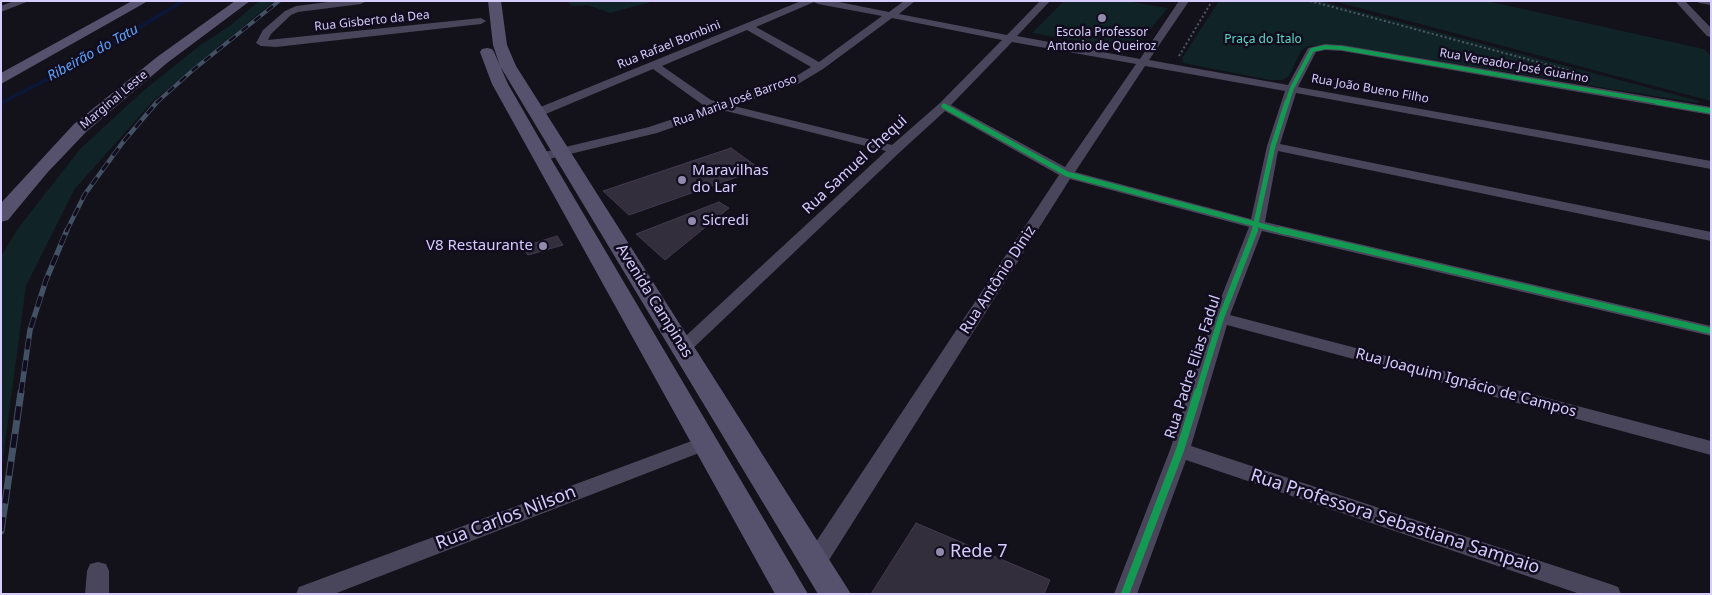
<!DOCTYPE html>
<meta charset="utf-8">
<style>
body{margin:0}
#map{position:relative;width:1712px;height:595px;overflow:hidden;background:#13111a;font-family:"Noto Sans",sans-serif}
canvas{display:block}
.frame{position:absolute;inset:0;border:2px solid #d6ccfd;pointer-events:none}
</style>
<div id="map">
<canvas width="1712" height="595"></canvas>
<div class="frame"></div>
</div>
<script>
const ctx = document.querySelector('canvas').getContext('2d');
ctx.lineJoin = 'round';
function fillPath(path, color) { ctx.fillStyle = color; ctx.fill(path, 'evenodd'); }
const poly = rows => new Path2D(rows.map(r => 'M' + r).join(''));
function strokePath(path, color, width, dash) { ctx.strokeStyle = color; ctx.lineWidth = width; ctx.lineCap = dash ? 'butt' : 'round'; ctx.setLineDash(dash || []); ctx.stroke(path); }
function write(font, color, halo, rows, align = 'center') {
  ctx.font = font + ' "Noto Sans",sans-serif'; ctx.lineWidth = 5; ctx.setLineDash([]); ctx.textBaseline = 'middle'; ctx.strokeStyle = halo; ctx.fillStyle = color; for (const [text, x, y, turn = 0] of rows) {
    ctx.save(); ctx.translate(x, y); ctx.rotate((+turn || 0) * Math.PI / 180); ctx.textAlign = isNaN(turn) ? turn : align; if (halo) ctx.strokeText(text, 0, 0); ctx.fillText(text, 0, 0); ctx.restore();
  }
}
const green = poly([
 [259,1,274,1,153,101,74,190,26,286,1,473,1,256,19,227,81,148,143,91,199,46,231,25],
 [576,1,655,1,610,13,588,5,571,6,568,2],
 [1064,1,1126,1,1168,8,1132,51,1032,33],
 [1219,1,1320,1,1699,101,1698,103,1340,45,1308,46,1301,51,1289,76,1283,80,1270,80,1183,63,1182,58],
 [1333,1,1487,1,1704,49,1711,56,1711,101]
]);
const streamFar1 = poly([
 [1,103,87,59,183,1]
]);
const stream = poly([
 [1,103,3,102]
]);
const building = poly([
 [731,148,760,169,629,215,603,191,731,148],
 [719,202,729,208,665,260,636,234,719,202],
 [557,236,563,245,528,255,522,247,557,236],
 [916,523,1050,580,1044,594,871,594,916,523]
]);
const path = poly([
 [1310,1,1575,72],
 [1179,56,1212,1]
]);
const minor = poly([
 [14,1,29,1,1,12,1,6,14,1],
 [336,1,366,1,361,4,298,12,291,15,271,34,268,40,481,18,486,21,481,24,276,47,261,46,256,43,263,30,285,11,296,6,336,1],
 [801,1,834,1,889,12,904,1,915,1,899,14,1007,35,1040,1,1050,1,1017,36,1140,59,1179,1,1189,1,1149,60,1288,85,1308,48,1325,44,1342,45,1711,107,1711,115,1342,51,1325,50,1316,52,1298,87,1711,161,1711,169,1296,93,1280,144,1711,232,1711,241,1278,151,1265,222,1711,326,1711,336,1262,231,1230,315,1711,441,1711,455,1227,325,1191,446,1610,584,1618,587,1621,594,1580,594,1186,460,1137,594,1114,594,1170,450,1213,318,1249,227,1070,179,824,568,816,570,808,568,805,561,808,554,1059,175,945,111,900,152,689,352,683,354,677,352,674,348,677,344,886,151,722,110,657,133,541,161,536,160,535,157,536,154,649,127,709,107,703,105,653,69,541,116,533,116,531,113,533,110,801,1],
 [814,2,818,4,882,16,819,62,756,27,814,2],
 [892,18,1002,40,940,103,892,145,734,106,798,84,823,69,892,18],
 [747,30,811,67,790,80,721,103,711,100,662,66,747,30],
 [1012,42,1136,64,1065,167,951,105,1012,42],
 [1145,66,1285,91,1267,146,1251,219,1075,172,1145,66],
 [1675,1,1685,1,1711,28,1711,37,1707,36,1675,1],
 [1697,1,1711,1,1711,5,1699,3,1697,1],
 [705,436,712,438,715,443,712,448,334,594,296,594,299,587,705,436],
 [98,562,106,564,109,571,109,594,85,594,87,571,90,564,98,562]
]);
const secondary = poly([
 [132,1,148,1,1,84,1,73,132,1],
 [235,1,250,1,167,63,86,132,47,173,8,220,1,222,1,203,74,124,157,57,235,1],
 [488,1,501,1,507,45,516,66,851,594,818,594,500,66,493,45,488,1],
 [487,48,492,49,494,52,508,84,550,157,808,594,775,594,492,84,480,52,482,49,487,48]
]);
const railFar3 = poly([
 [156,103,193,70,279,1]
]);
const railFar2 = poly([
 [66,232,85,194,123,142,157,102]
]);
const railFar1 = poly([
 [21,393,30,330,46,280,67,230]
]);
const rail = poly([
 [1,531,21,392]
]);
const cyclewayFar3 = poly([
 [1287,103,1292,88,1312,50,1325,47,1342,48,1664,103]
]);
const cyclewayFar2 = poly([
 [1657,102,1711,111],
 [944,106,1067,174,1285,232],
 [1254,232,1273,146,1287,102]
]);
const cyclewayFar1 = poly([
 [1280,230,1711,331],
 [1198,393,1221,318,1255,230]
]);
const cycleway = poly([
 [1125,594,1180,450,1198,392]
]);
const markers = [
 [1102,18,5,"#928bae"],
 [682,180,5,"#928bae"],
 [692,221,5,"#928bae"],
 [543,246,5,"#928bae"],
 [940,552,5,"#928bae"]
];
const farStreetnames = [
 ["Rua Gisberto da Dea",372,21,-6],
 ["Rua Rafael Bombini",669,45,-22],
 ["Rua Vereador José Guarino",1514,66,10],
 ["Rua João Bueno Filho",1370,89,10],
 ["Marginal Leste",114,100,-40],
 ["Rua Maria José Barroso",735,101,-20]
];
const farPoinames = [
 ["Escola Professor",1102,33],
 ["Antonio de Queiroz",1102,47]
];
const farParknames = [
 ["Praça do Italo",1263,40]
];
const farWaternames = [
 ["Ribeirão do Tatu",93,53,-29]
];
const streetNames = [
 ["Rua Samuel Chequi",855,165,-43],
 ["Rua Antônio Diniz",998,280,-57],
 ["Avenida Campinas",654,301,58],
 ["Rua Padre Elias Fadul",1193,367,-72],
 ["Rua Joaquim Ignácio de Campos",1466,383,15]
];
const poiNames = [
 ["Maravilhas",692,171],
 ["do Lar",692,188],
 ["Sicredi",702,221],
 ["V8 Restaurante",533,246,"right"]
];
const nearStreetnames = [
 ["Rua Carlos Nilson",506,518,-21],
 ["Rua Professora Sebastiana Sampaio",1395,522,18]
];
const nearPoinames = [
 ["Rede 7",950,552]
];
fillPath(green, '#102326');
strokePath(streamFar1, '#0c1636', 4);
strokePath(stream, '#0c1636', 5);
fillPath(building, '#322e3c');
strokePath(building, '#413b4e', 1);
strokePath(path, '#4d5866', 2, [2, 2.5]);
fillPath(minor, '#49465b');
fillPath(secondary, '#56526d');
strokePath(railFar3, '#425264', 4);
strokePath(railFar2, '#425264', 4.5);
strokePath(railFar1, '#425264', 5.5);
strokePath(rail, '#425264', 7);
strokePath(railFar3, '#120d1e', 2.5, [8]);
strokePath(railFar2, '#120d1e', 3, [9]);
strokePath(railFar1, '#120d1e', 4, [11]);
strokePath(rail, '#120d1e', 5, [14]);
strokePath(cyclewayFar3, '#139951', 4);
strokePath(cyclewayFar2, '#139951', 5);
strokePath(cyclewayFar1, '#139951', 6);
strokePath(cycleway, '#139951', 8);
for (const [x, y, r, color] of markers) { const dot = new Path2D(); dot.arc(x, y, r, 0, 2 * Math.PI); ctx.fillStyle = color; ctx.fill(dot); strokePath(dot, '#120d1e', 2); }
write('12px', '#d6ccfd', '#120d1e', farStreetnames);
write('12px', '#d6ccfd', '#120d1e', farPoinames);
write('12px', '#5cd9c6', '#120d1e', farParknames);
write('italic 14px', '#5ea2f9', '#120d1e', farWaternames);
write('15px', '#d6ccfd', '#120d1e', streetNames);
write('15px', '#d6ccfd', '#120d1e', poiNames, 'left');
write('18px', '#d6ccfd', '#120d1e', nearStreetnames);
write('18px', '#d6ccfd', '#120d1e', nearPoinames, 'left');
</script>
